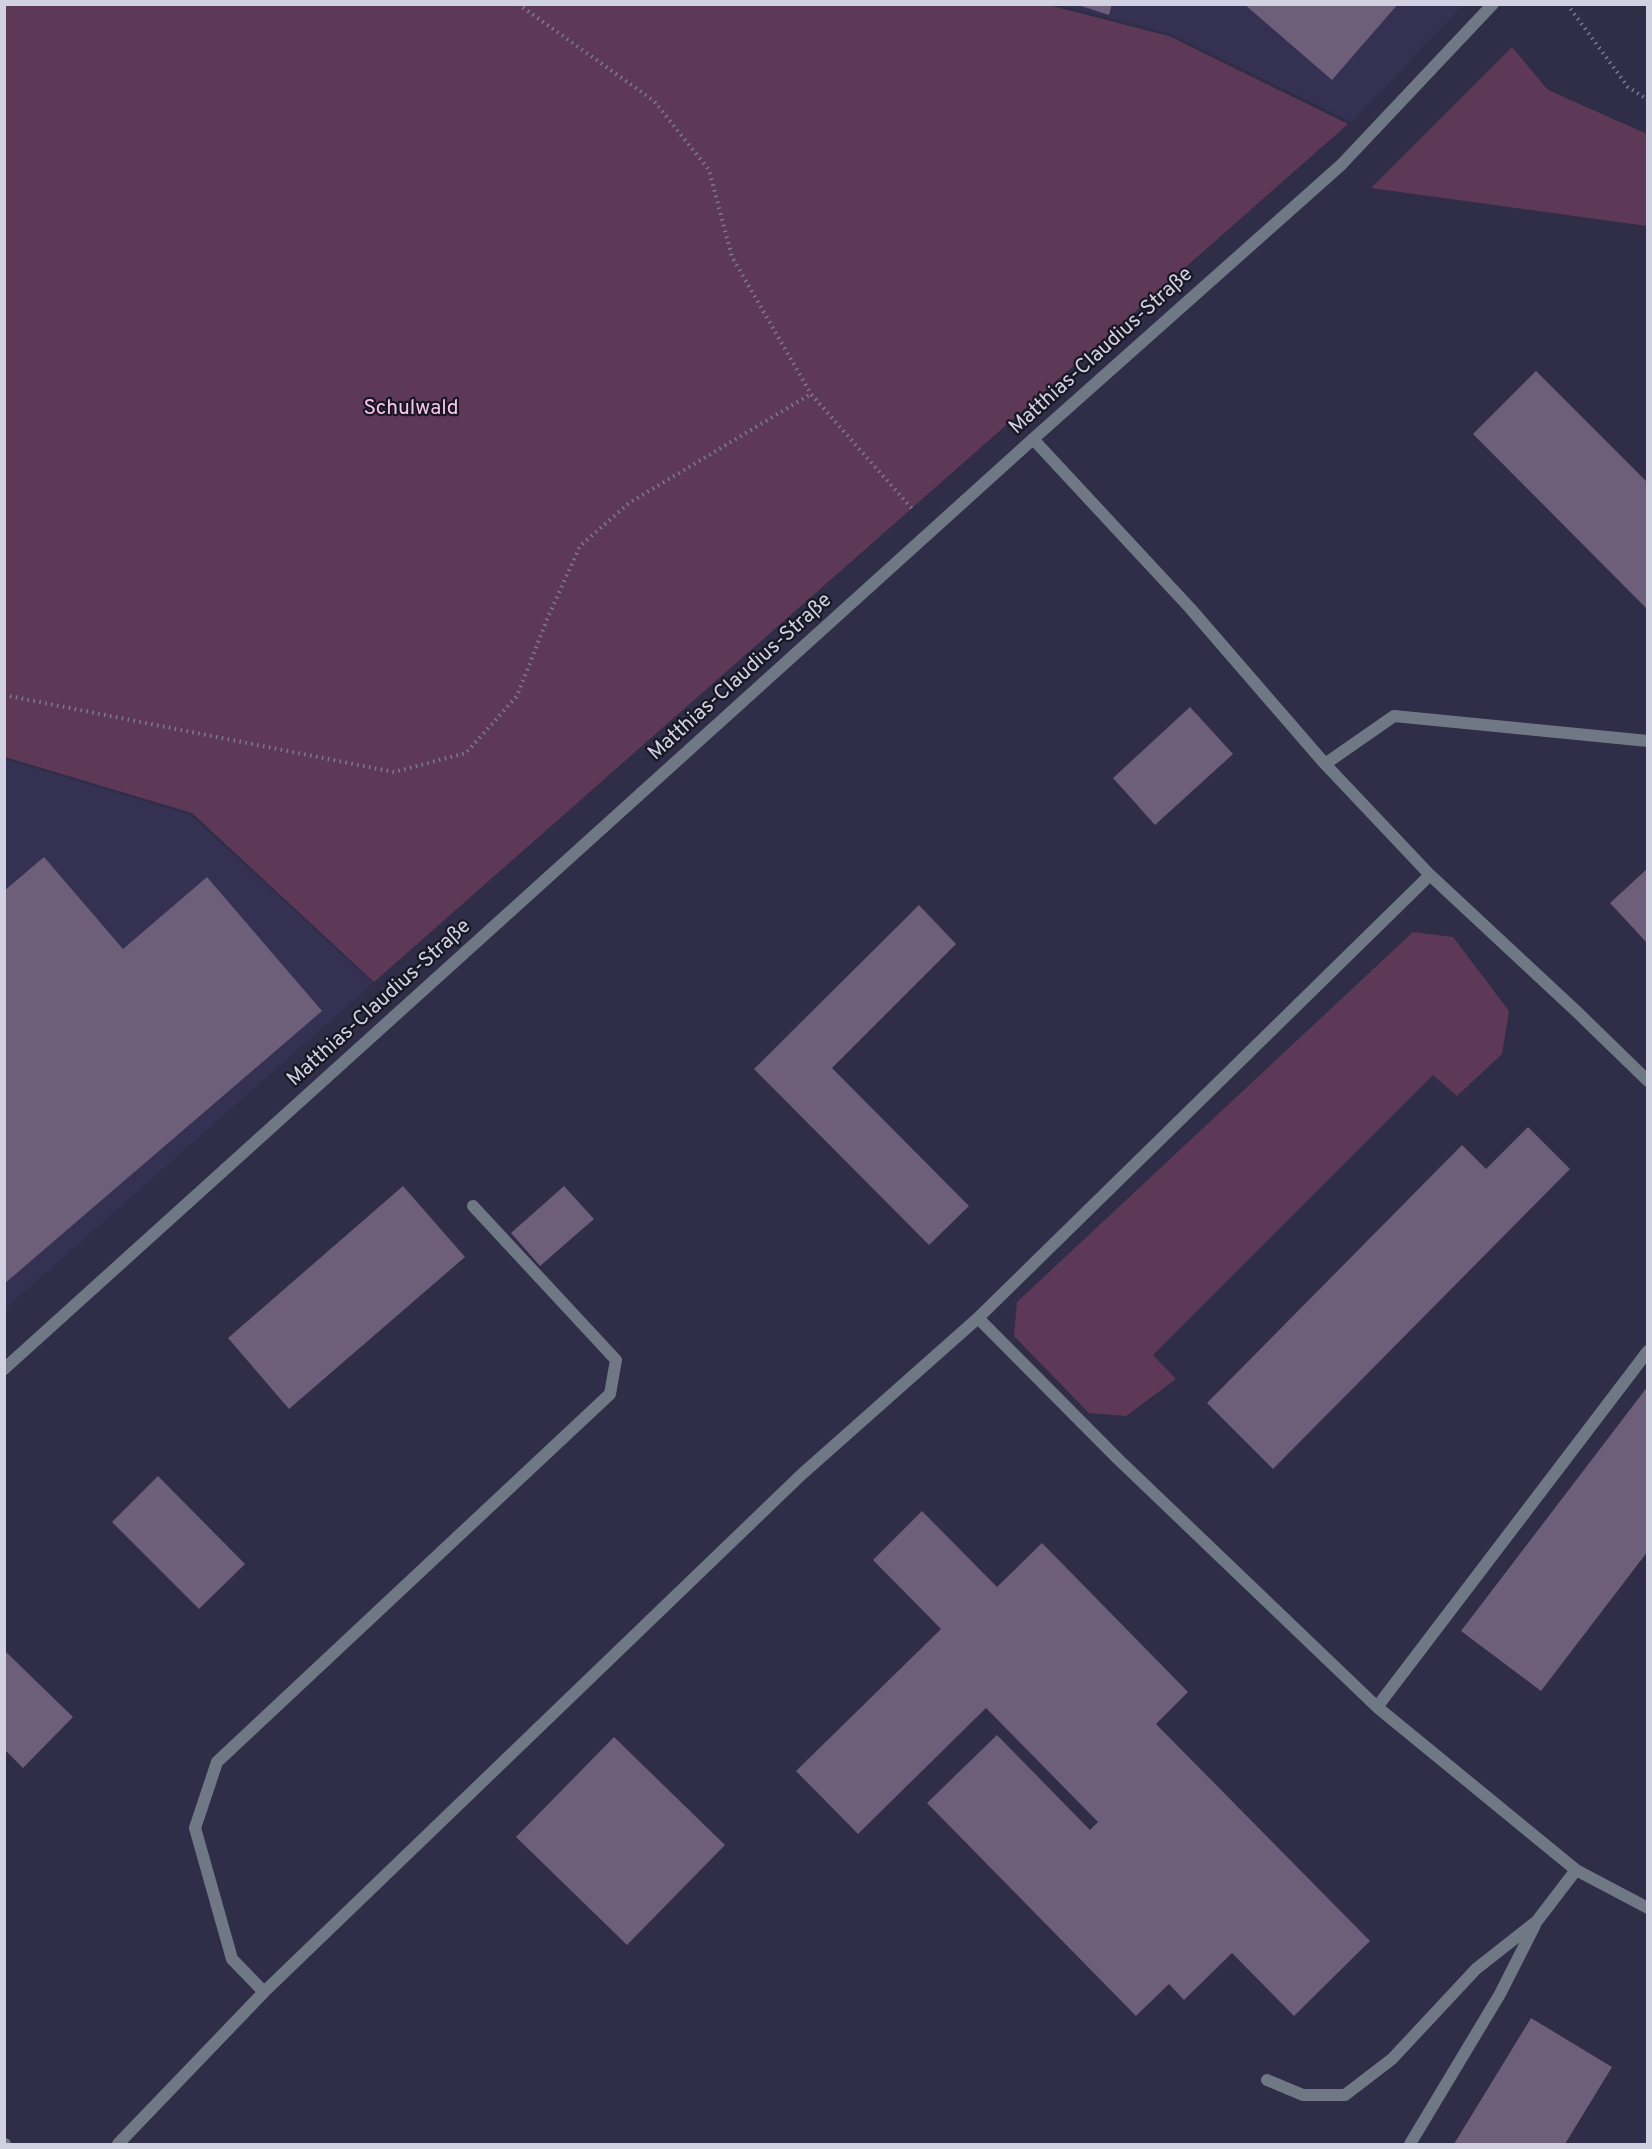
<!DOCTYPE html>
<meta charset="utf-8">
<style>
body{margin:0}
#map{position:relative;width:1652px;height:2149px;overflow:hidden;background:#2f2d47;font-family:Overpass,sans-serif}
canvas{display:block}
.frame{position:absolute;inset:0;border:6px solid #d2d1e2;pointer-events:none}
</style>
<div id="map">
<canvas width="1652" height="2149"></canvas>
<div class="frame"></div>
</div>
<script>
const ctx = document.querySelector('canvas').getContext('2d');
ctx.lineJoin = 'round';
function fillPath(path, color) { ctx.fillStyle = color; ctx.fill(path, 'evenodd'); }
const poly = rows => new Path2D(rows.map(r => 'M' + r).join(''));
function strokePath(path, color, width, dash) { ctx.strokeStyle = color; ctx.lineWidth = width; ctx.lineCap = dash ? 'butt' : 'round'; ctx.setLineDash(dash || []); ctx.stroke(path); }
function write(font, color, halo, rows, align = 'center') {
  ctx.font = font + ' Overpass,sans-serif'; ctx.lineWidth = 4.5; ctx.setLineDash([]); ctx.textBaseline = 'middle'; ctx.strokeStyle = halo; ctx.fillStyle = color; for (const [text, x, y, turn = 0] of rows) {
    ctx.save(); ctx.translate(x, y); ctx.rotate((+turn || 0) * Math.PI / 180); ctx.textAlign = isNaN(turn) ? turn : align; if (halo) ctx.strokeText(text, 0, 0); ctx.fillText(text, 0, 0); ctx.restore();
  }
}
const built = poly([
 [1060,5,1463,5,1352,122,1170,34],
 [5,759,191,815,373,983,5,1309]
]);
const green = poly([
 [4,5,1048,5,1169,36,1348,124,374,982,192,813,5,757],
 [1512,47,1548,90,1647,134,1647,226,1371,188],
 [1413,932,1453,937,1509,1011,1502,1054,1457,1096,1433,1075,1153,1355,1176,1379,1126,1416,1089,1413,1014,1336,1017,1302]
]);
const building = poly([
 [1075,4,1112,4,1109,15],
 [1244,4,1398,4,1332,80],
 [1536,371,1648,483,1648,610,1473,434],
 [1190,707,1233,754,1155,825,1113,778],
 [44,857,123,949,207,877,322,1011,4,1284,4,891],
 [1648,868,1648,944,1610,903],
 [919,905,956,944,832,1068,969,1206,929,1245,754,1069],
 [1528,1127,1570,1169,1273,1469,1207,1403,1462,1145,1486,1169],
 [403,1186,465,1257,289,1409,228,1338],
 [564,1186,594,1219,540,1266,511,1233],
 [1648,1386,1648,1551,1541,1691,1461,1631],
 [158,1476,245,1564,199,1609,112,1522],
 [922,1511,997,1587,1042,1543,1188,1692,1156,1724,1370,1941,1294,2016,1232,1953,1184,2000,1169,1984,1136,2016,927,1803,997,1735,1090,1830,1098,1822,986,1708,858,1834,796,1771,941,1629,873,1560],
 [4,1650,73,1717,23,1768,4,1749],
 [614,1737,725,1845,627,1945,516,1837],
 [1531,2018,1612,2067,1565,2144,1454,2144]
]);
const path = poly([
 [518,4,654,101,709,170,732,257,811,394,914,511],
 [1567,4,1628,87,1648,100],
 [4,695,394,772,466,753,517,696,548,617,580,546,629,503,811,394]
]);
const service = poly([
 [1033,439,1190,608,1325,764,1430,875,1576,1011,1648,1081],
 [1325,764,1394,716,1648,741],
 [978,1318,1118,1459,1377,1707,1576,1870,1648,1908],
 [1377,1707,1648,1351],
 [264,1992,232,1959,195,1828,217,1762,610,1394,616,1360,473,1206],
 [1267,2080,1303,2095,1345,2095,1392,2059,1476,1969,1537,1921,1576,1870],
 [4,2144,5,2144],
 [118,2144,264,1992,801,1475,978,1318,1430,875],
 [1410,2144,1500,1994,1535,1925]
]);
const tertiary = poly([
 [4,1369,1033,439,1341,165,1493,4]
]);
const streetNames = [
 ["Matthias-Claudius-Straße",1102,352,-42],
 ["Matthias-Claudius-Straße",741,678,-42],
 ["Matthias-Claudius-Straße",380,1004,-42]
];
const parkNames = [
 ["Schulwald",411,410]
];
fillPath(built, '#343152');
fillPath(green, '#5d3957');
fillPath(building, '#6d5e7a');
strokePath(path, '#7c7b90', 4, [1.5, 4.5]);
strokePath(service, '#717885', 12);
strokePath(tertiary, '#717885', 12);
write('21px', '#d2d1e2', '#181723', streetNames);
write('21px', '#f8c5ee', '#181723', parkNames);
</script>
